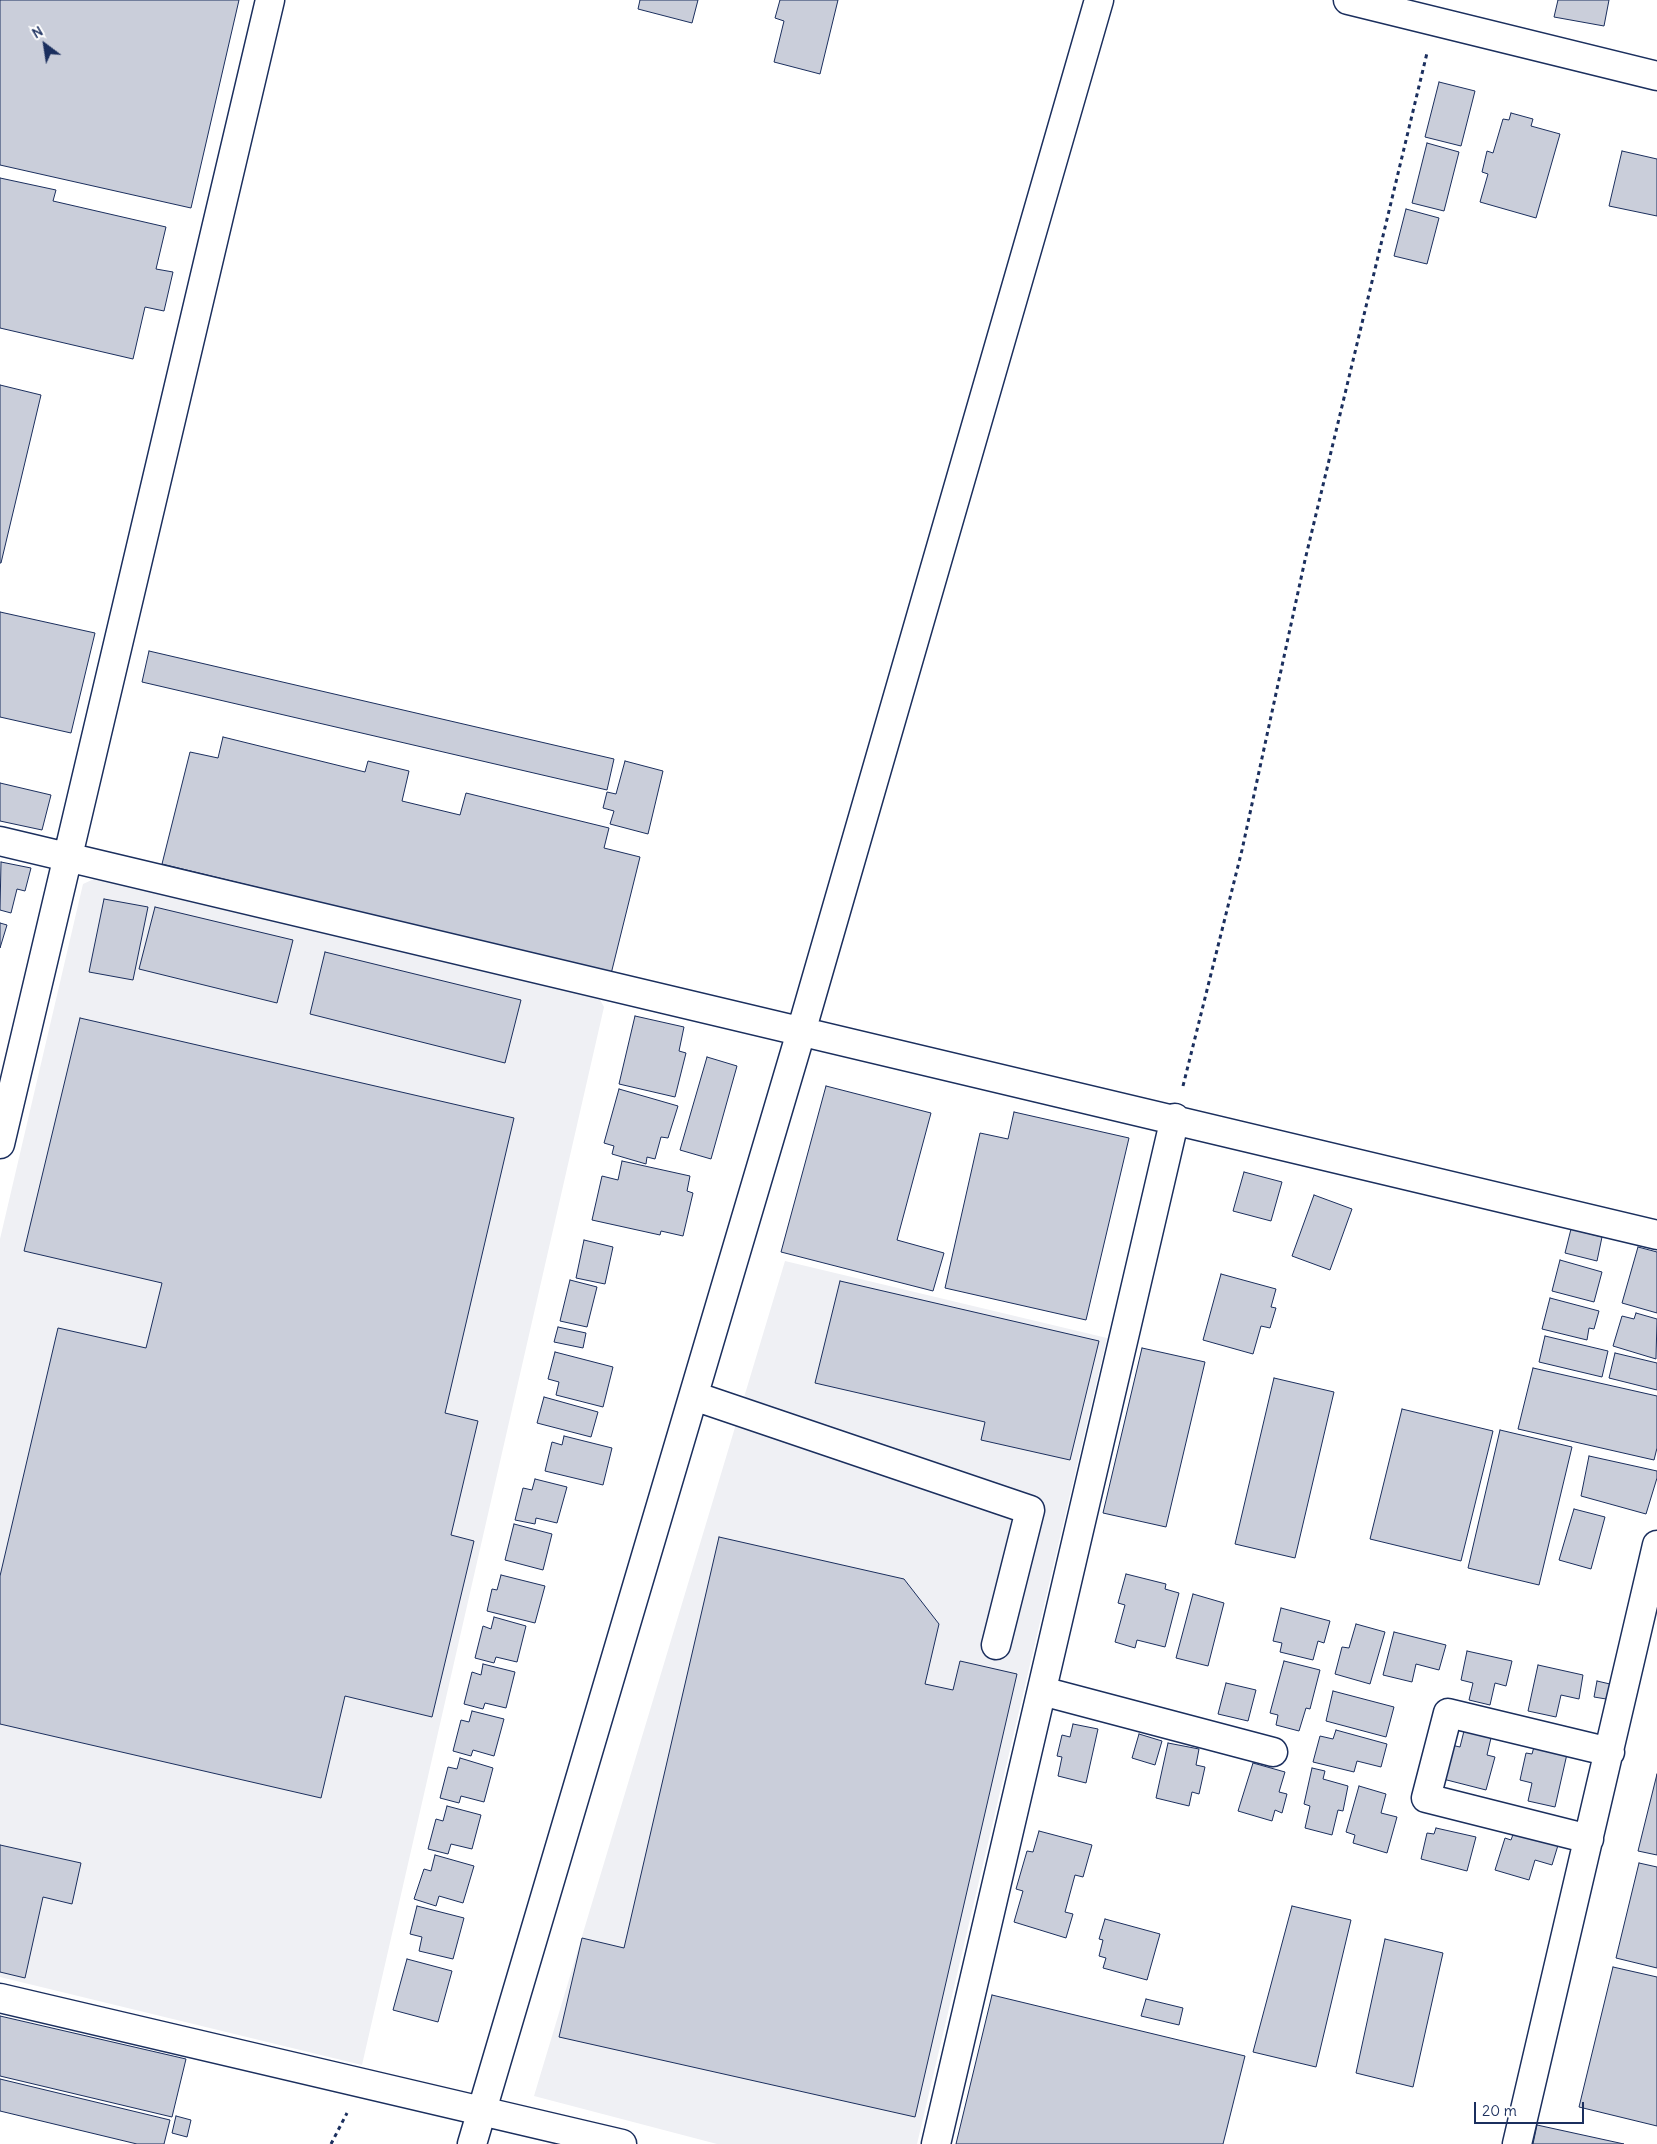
<!DOCTYPE html>
<style>
body{margin:0}
#map{position:relative;width:1657px;height:2144px;overflow:hidden;background:#fff;font-family:Delius,sans-serif}
canvas{display:block}
.north{position:absolute;left:20px;top:20px;width:50px;height:50px;-webkit-text-stroke:4px #fff;paint-order:stroke;rotate:329deg;font-size:14px;font-weight:700;line-height:20px;text-align:center;color:#1b2f5e}
.north::after{content:'';display:block;margin:auto;width:18px;height:22px;background:#1b2f5e;clip-path:polygon(50% 0,100% 100%,50% 72%,0 100%)}
.scale{position:absolute;left:1474px;top:2102px;width:110px;height:22px;box-sizing:border-box;border:2px solid #1b2f5e;border-top:0;padding-left:6px;font-size:15px;line-height:18px;white-space:nowrap;color:#1b2f5e;-webkit-text-stroke:4px #fff;paint-order:stroke}
</style>
<div id="map">
<canvas width="1657" height="2144"></canvas>
<div class="north">N</div>
<div class="scale">20 m</div>
</div>
<script>
const ctx = document.querySelector('canvas').getContext('2d');
ctx.lineJoin = 'round';
function fillPath(path, color) { ctx.fillStyle = color; ctx.fill(path, 'evenodd'); }
const poly = rows => new Path2D(rows.map(r => 'M' + r).join(''));
function strokePath(path, color, width, dash) { ctx.strokeStyle = color; ctx.lineWidth = width; ctx.lineCap = dash ? 'butt' : 'round'; ctx.setLineDash(dash || []); ctx.stroke(path); }
const built = poly([
 [96,878,598,996,604,1007,362,2065,0,1977,0,1239,83,884],
 [785,1261,1107,1338,917,2144,717,2144,534,2096]
]);
const building = poly([
 [0,0,239,0,191,208,0,165,0,0],
 [640,0,698,0,692,23,638,9,640,0],
 [780,0,838,0,820,74,774,62,784,21,775,18,780,0],
 [1558,0,1609,0,1604,26,1554,17,1558,0],
 [1439,82,1475,91,1461,146,1425,137,1439,82],
 [1511,113,1533,119,1531,126,1560,134,1536,218,1480,202,1488,174,1482,172,1487,151,1493,153,1503,119,1509,120,1511,113],
 [1427,143,1459,152,1444,211,1412,203,1427,143],
 [1622,151,1657,159,1657,216,1609,206,1622,151],
 [0,178,56,190,53,201,166,227,156,269,173,272,164,311,145,307,133,359,0,328,0,178],
 [1406,209,1439,218,1427,264,1394,256,1406,209],
 [0,385,41,395,1,563,0,563,0,385],
 [0,612,95,633,71,733,0,717,0,612],
 [149,651,614,759,607,790,142,682,149,651],
 [223,737,365,772,368,761,409,771,402,801,460,815,466,793,609,828,604,848,640,857,611,974,162,864,190,752,218,758,223,737],
 [625,761,663,771,648,834,610,824,614,811,603,808,607,792,616,794,625,761],
 [0,783,51,795,42,830,0,821,0,783],
 [1,862,31,868,25,891,17,889,11,913,0,910,1,862],
 [104,899,148,907,133,980,89,972,104,899],
 [155,907,293,940,277,1003,139,969,155,907],
 [0,923,7,925,0,948,0,923],
 [325,952,521,1000,505,1063,310,1014,325,952],
 [635,1016,684,1027,679,1051,686,1053,675,1097,619,1084,635,1016],
 [80,1018,514,1118,445,1413,478,1421,451,1535,474,1541,432,1717,345,1696,321,1798,0,1724,0,1576,58,1328,146,1348,162,1283,24,1251,80,1018],
 [707,1057,737,1066,711,1159,680,1150,707,1057],
 [826,1086,931,1113,897,1240,944,1253,933,1291,781,1252,826,1086],
 [619,1089,678,1106,668,1138,661,1137,655,1159,647,1157,646,1164,612,1154,614,1146,604,1143,619,1089],
 [1014,1112,1129,1138,1086,1320,945,1288,980,1133,1008,1139,1014,1112],
 [622,1161,690,1176,687,1191,693,1193,683,1236,661,1231,660,1235,592,1220,602,1176,618,1180,622,1161],
 [1244,1172,1282,1182,1271,1221,1233,1211,1244,1172],
 [1314,1195,1352,1209,1330,1270,1292,1256,1314,1195],
 [1571,1229,1602,1237,1597,1261,1565,1253,1571,1229],
 [584,1240,613,1247,605,1284,576,1278,584,1240],
 [1638,1247,1657,1252,1657,1313,1622,1303,1638,1247],
 [1560,1260,1602,1272,1594,1302,1552,1291,1560,1260],
 [1221,1274,1276,1289,1271,1307,1276,1308,1270,1328,1261,1326,1253,1354,1203,1340,1221,1274],
 [570,1280,597,1287,587,1327,560,1321,570,1280],
 [840,1281,1099,1341,1070,1460,981,1440,985,1422,815,1383,840,1281],
 [1550,1298,1599,1311,1594,1329,1589,1328,1587,1340,1542,1329,1550,1298],
 [1636,1313,1657,1319,1656,1359,1613,1346,1622,1316,1634,1319,1636,1313],
 [558,1327,586,1333,583,1348,554,1342,558,1327],
 [1545,1336,1608,1351,1602,1377,1539,1362,1545,1336],
 [1142,1348,1205,1362,1166,1527,1103,1513,1142,1348],
 [555,1352,613,1367,603,1407,556,1395,559,1382,548,1379,555,1352],
 [1615,1353,1657,1363,1657,1390,1609,1378,1615,1353],
 [1533,1368,1657,1396,1657,1448,1654,1460,1518,1429,1533,1368],
 [1274,1378,1334,1392,1295,1558,1235,1544,1274,1378],
 [544,1397,598,1412,591,1437,537,1423,544,1397],
 [1402,1409,1493,1431,1461,1561,1370,1539,1402,1409],
 [1500,1430,1572,1447,1539,1585,1468,1568,1500,1430],
 [564,1436,612,1448,603,1485,545,1471,552,1442,562,1445,564,1436],
 [1589,1456,1657,1471,1657,1478,1646,1514,1581,1496,1589,1456],
 [535,1479,567,1487,557,1523,536,1518,535,1524,515,1520,523,1488,532,1490,535,1479],
 [1574,1509,1605,1517,1591,1569,1559,1560,1574,1509],
 [514,1524,552,1534,543,1570,505,1560,514,1524],
 [719,1537,904,1579,939,1624,925,1684,953,1690,960,1661,1017,1674,915,2117,559,2037,582,1938,624,1948,719,1537],
 [1126,1574,1166,1584,1165,1589,1179,1593,1165,1647,1137,1640,1135,1648,1115,1642,1125,1605,1118,1603,1126,1574],
 [501,1575,545,1586,535,1623,487,1611,492,1589,497,1590,501,1575],
 [1193,1594,1224,1603,1208,1666,1176,1658,1193,1594],
 [1281,1608,1330,1621,1324,1643,1318,1641,1313,1660,1280,1652,1282,1643,1273,1641,1281,1608],
 [494,1617,526,1626,517,1662,496,1657,494,1663,475,1658,483,1626,491,1629,494,1617],
 [1356,1624,1385,1632,1370,1684,1335,1674,1342,1647,1349,1648,1356,1624],
 [1394,1632,1446,1645,1439,1670,1416,1664,1412,1682,1383,1675,1394,1632],
 [1467,1651,1512,1661,1506,1686,1495,1683,1490,1705,1469,1700,1473,1683,1461,1680,1467,1651],
 [1284,1661,1320,1670,1310,1709,1306,1708,1299,1731,1276,1725,1278,1715,1270,1713,1284,1661],
 [483,1664,515,1672,506,1708,485,1703,483,1709,464,1704,472,1672,481,1675,483,1664],
 [1538,1665,1583,1675,1579,1699,1561,1695,1556,1717,1528,1711,1538,1665],
 [1597,1681,1610,1684,1606,1699,1594,1697,1597,1681],
 [1226,1683,1256,1690,1248,1721,1218,1714,1226,1683],
 [1333,1691,1394,1707,1386,1737,1326,1721,1333,1691],
 [472,1711,504,1719,494,1756,473,1750,471,1756,453,1751,461,1720,469,1722,472,1711],
 [1073,1724,1098,1729,1086,1783,1058,1776,1062,1757,1057,1756,1062,1735,1070,1737,1073,1724],
 [1336,1730,1387,1744,1381,1767,1357,1761,1354,1772,1313,1762,1320,1736,1333,1739,1336,1730],
 [1464,1731,1491,1738,1487,1755,1495,1757,1486,1790,1443,1779,1451,1745,1460,1747,1464,1731],
 [1139,1734,1162,1741,1155,1765,1132,1758,1139,1734],
 [1168,1743,1199,1749,1196,1765,1205,1767,1199,1794,1192,1792,1189,1806,1156,1798,1168,1743],
 [1534,1747,1567,1754,1555,1807,1528,1801,1532,1783,1520,1780,1526,1753,1532,1754,1534,1747],
 [460,1758,493,1768,484,1802,461,1796,459,1803,440,1798,448,1767,457,1769,460,1758],
 [1253,1763,1285,1772,1279,1792,1287,1794,1282,1813,1275,1810,1272,1821,1238,1811,1253,1763],
 [1312,1768,1325,1771,1323,1779,1348,1786,1343,1811,1338,1810,1332,1835,1305,1828,1310,1806,1304,1804,1312,1768],
 [1657,1774,1657,1855,1638,1851,1657,1774],
 [1359,1786,1386,1794,1381,1813,1397,1817,1387,1853,1353,1843,1355,1835,1346,1832,1359,1786],
 [447,1806,481,1815,472,1849,451,1844,448,1854,428,1849,436,1819,443,1821,447,1806],
 [1436,1828,1476,1837,1467,1871,1421,1859,1427,1833,1434,1834,1436,1828],
 [1515,1829,1559,1842,1552,1865,1535,1860,1529,1880,1495,1870,1505,1838,1511,1840,1515,1829],
 [1039,1831,1092,1845,1083,1877,1075,1875,1065,1912,1073,1914,1066,1938,1014,1922,1023,1891,1016,1889,1027,1851,1033,1852,1039,1831],
 [0,1845,81,1863,72,1904,43,1897,25,1978,0,1972,0,1845],
 [435,1855,474,1866,463,1903,439,1896,436,1906,414,1899,424,1869,431,1871,435,1855],
 [1639,1863,1657,1867,1657,1968,1616,1958,1639,1863],
 [417,1906,464,1918,453,1959,419,1951,422,1937,410,1934,417,1906],
 [1292,1906,1351,1920,1316,2067,1253,2052,1292,1906],
 [1105,1919,1160,1934,1147,1980,1103,1968,1106,1958,1099,1956,1103,1940,1099,1939,1105,1919],
 [1385,1939,1443,1953,1413,2087,1356,2073,1385,1939],
 [407,1959,452,1971,438,2022,393,2010,407,1959],
 [1613,1967,1657,1977,1657,2126,1579,2107,1613,1967],
 [992,1995,1245,2056,1223,2144,956,2144,992,1995],
 [1146,1999,1183,2008,1179,2025,1141,2016,1146,1999],
 [0,2016,186,2059,172,2117,0,2076,0,2016],
 [0,2079,170,2120,164,2144,137,2144,0,2111,0,2079],
 [176,2116,191,2120,187,2137,172,2133,176,2116],
 [1537,2125,1624,2144,1533,2144,1537,2125]
]);
const path = poly([
 [1183,1086,1242,850,1305,560,1427,53],
 [331,2144,347,2113]
]);
const minor = poly([
 [1348,0,1657,76],
 [0,841,1657,1235],
 [0,1144,270,0],
 [694,1396,1030,1510,996,1645],
 [1042,1691,1273,1752],
 [1589,1839,1426,1798,1448,1713,1610,1752],
 [0,1998,622,2144],
 [472,2144,801,1032,1099,0],
 [936,2144,1175,1118],
 [1517,2144,1657,1545]
]);
fillPath(built, '#eff0f4');
fillPath(building, '#caceda');
strokePath(building, '#1b2f5e', 1);
strokePath(minor, '#1b2f5e', 31);
strokePath(path, '#1b2f5e', 3, [4, 4]);
strokePath(minor, '#fff', 28);
</script>
